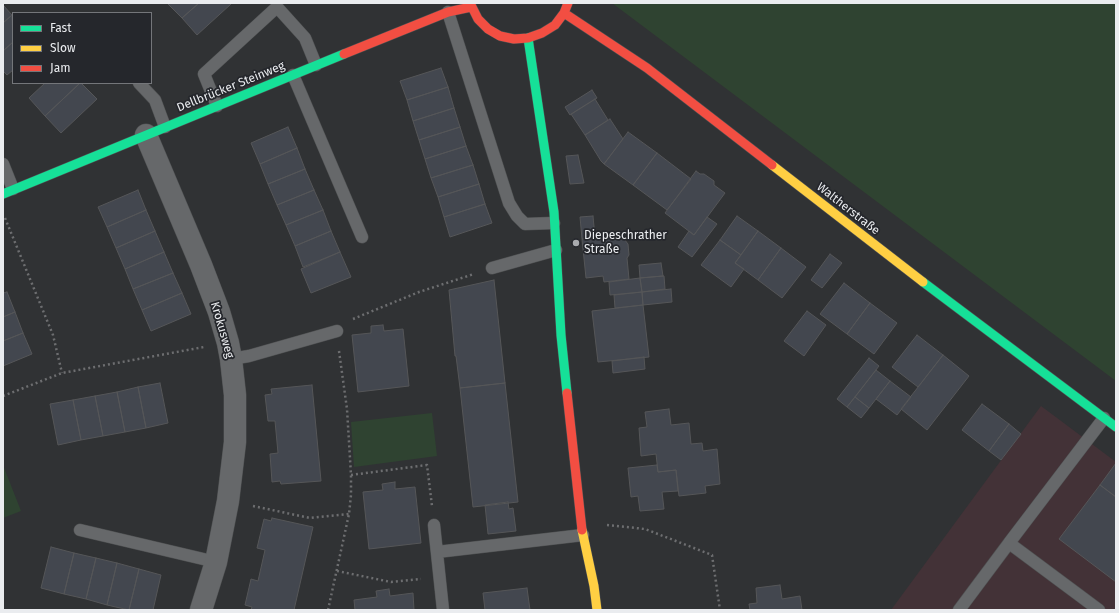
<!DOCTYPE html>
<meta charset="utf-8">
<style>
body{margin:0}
#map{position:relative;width:1119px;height:613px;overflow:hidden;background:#303234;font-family:"Fira Sans",sans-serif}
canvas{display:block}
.frame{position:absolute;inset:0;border:4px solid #eaecef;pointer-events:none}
.legend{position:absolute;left:12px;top:12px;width:140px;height:72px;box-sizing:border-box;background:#25272c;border:1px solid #74767a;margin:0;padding:5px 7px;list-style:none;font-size:12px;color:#eaecef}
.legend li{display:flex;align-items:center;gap:8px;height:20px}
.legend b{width:20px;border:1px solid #74767a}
</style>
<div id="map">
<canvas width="1119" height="613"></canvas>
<div class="frame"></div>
<ul class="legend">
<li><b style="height:5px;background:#16e098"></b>Fast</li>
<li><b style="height:5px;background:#ffcf43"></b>Slow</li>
<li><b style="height:5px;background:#f24e42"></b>Jam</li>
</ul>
</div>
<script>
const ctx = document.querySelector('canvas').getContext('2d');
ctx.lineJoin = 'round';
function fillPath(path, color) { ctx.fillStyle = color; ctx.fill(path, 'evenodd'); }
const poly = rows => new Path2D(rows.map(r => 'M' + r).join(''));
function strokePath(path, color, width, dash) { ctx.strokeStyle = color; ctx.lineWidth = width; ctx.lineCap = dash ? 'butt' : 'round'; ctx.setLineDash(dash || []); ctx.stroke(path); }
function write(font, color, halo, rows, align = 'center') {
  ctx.font = font + ' "Fira Sans",sans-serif'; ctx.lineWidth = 3.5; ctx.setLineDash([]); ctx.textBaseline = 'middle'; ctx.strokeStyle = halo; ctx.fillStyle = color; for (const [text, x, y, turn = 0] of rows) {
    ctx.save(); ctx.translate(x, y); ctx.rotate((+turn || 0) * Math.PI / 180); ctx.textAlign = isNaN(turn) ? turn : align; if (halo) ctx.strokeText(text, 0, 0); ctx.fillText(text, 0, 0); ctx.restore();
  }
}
const industrial = poly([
 [1041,406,1116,462,1116,610,891,610]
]);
const green = poly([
 [612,3,1116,3,1116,381],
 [432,413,437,456,354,467,351,422],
 [3,465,21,511,3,518]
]);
const building = poly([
 [167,3,199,3,182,18,167,3],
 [199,3,230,3,231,4,197,35,182,18,199,3],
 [3,5,12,15,3,23,3,5],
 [12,15,13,42,3,51,3,23,12,15],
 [13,42,13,70,7,75,3,71,3,51,13,42],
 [441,68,448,87,407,100,400,81,441,68],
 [45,83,80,83,45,116,29,98,45,83],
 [80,83,81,83,97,99,61,133,45,116,80,83],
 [448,87,454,108,413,121,407,100,448,87],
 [592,90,597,98,570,115,565,107,592,90],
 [595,99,608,120,585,135,571,114,595,99],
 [454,108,460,127,419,140,413,121,454,108],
 [610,119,623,139,604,164,601,161,585,135,610,119],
 [288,127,297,148,260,164,251,143,288,127],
 [460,127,466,146,425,159,419,140,460,127],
 [628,132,657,153,633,185,604,164,628,132],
 [466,146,473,165,431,178,425,159,466,146],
 [297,148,305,169,268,184,260,164,297,148],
 [657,153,691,179,667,210,633,185,657,153],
 [578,155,584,183,570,184,566,156,578,155],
 [473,165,479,184,438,197,431,178,473,165],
 [305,169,314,190,277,205,268,184,305,169],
 [696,171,700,174,704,174,714,181,714,185,725,193,694,235,665,213,696,171],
 [479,184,485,204,444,217,438,197,479,184],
 [138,190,146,210,107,227,98,207,138,190],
 [314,190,323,210,286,225,277,205,314,190],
 [485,204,492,223,450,237,444,217,485,204],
 [146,210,155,231,116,248,107,227,146,210],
 [323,210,331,231,295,246,286,225,323,210],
 [593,216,595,237,582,239,580,217,593,216],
 [737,216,758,231,741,255,720,240,737,216],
 [707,217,717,224,692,257,678,247,689,231,694,235,707,217],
 [155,231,164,252,125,269,116,248,155,231],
 [331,231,340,252,303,267,295,246,331,231],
 [758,231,781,248,758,280,735,263,758,231],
 [621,235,628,244,629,255,627,258,629,279,604,282,603,276,586,278,582,239,621,235],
 [720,240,741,255,735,263,744,269,731,287,701,265,720,240],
 [781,248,806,267,782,298,758,280,781,248],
 [164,252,173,273,133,289,125,269,164,252],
 [340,252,351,277,311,293,301,269,340,252],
 [830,254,842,263,822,288,811,280,830,254],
 [661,263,663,276,640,278,639,265,661,263],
 [173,273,182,293,142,310,133,289,173,273],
 [663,276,664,276,665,289,642,292,640,278,663,276],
 [640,278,642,292,610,295,609,282,640,278],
 [494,280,505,383,460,388,456,356,455,356,449,290,494,280],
 [844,283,870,303,847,334,820,314,844,283],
 [671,289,672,302,643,305,642,292,671,289],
 [7,292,15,312,3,317,3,293,7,292],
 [642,292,643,305,615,308,614,295,642,292],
 [182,293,191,314,151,331,142,310,182,293],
 [870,303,897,323,874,354,847,334,870,303],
 [643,305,649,357,598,362,592,311,643,305],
 [807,311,826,325,804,356,784,341,807,311],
 [15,312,23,333,3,341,3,317,15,312],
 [383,325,384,331,403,329,409,386,358,392,352,335,371,333,371,326,383,325],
 [23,333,32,354,3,366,3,341,23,333],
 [917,335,943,355,918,387,892,367,917,335],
 [943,355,969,376,927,430,901,409,943,355],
 [644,357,645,369,613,373,612,361,644,357],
 [869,358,879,366,847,407,837,399,869,358],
 [876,370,890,381,869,408,855,397,876,370],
 [890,381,911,397,897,415,876,399,890,381],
 [160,383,168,423,146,428,138,387,160,383],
 [505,383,518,502,473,507,460,388,505,383],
 [312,385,321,481,281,484,280,481,272,482,270,454,278,453,275,421,268,421,265,395,272,394,271,389,312,385],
 [138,387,146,428,125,432,117,392,138,387],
 [117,392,125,432,103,436,95,396,117,392],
 [95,396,103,436,81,440,73,400,95,396],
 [855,397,869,408,861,418,847,407,855,397],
 [73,400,81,440,58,445,50,404,73,400],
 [982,404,1009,424,989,451,962,430,982,404],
 [669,409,671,425,689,423,691,444,702,443,703,451,717,449,720,484,705,486,706,493,679,496,676,470,658,472,656,454,641,456,639,428,647,427,645,412,669,409],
 [1009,424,1021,434,1001,460,989,451,1009,424],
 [1116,463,1116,497,1100,485,1116,463],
 [657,465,658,472,676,470,678,491,662,492,664,509,640,511,638,496,631,497,628,468,657,465],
 [395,482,395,489,415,487,421,543,369,549,363,492,383,490,382,484,395,482],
 [1100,485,1116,497,1116,582,1059,539,1100,485],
 [508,502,509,509,513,508,516,531,488,534,485,505,508,502],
 [272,518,313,527,294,610,251,610,252,607,245,605,251,579,258,581,265,550,257,548,264,519,271,521,272,518],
 [51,547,74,553,64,594,41,588,51,547],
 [74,553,96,558,86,599,64,594,74,553],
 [96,558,117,563,107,605,86,599,96,558],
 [117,563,139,569,129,610,107,605,117,563],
 [139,569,161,575,153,610,129,610,139,569],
 [780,585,782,599,800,596,802,610,750,610,749,604,757,603,756,588,780,585],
 [527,588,530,610,485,610,483,593,527,588],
 [389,589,390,596,413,593,414,610,355,610,354,600,377,597,376,591,389,589]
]);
const path = poly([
 [5,218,53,335,62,373],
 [353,319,419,292,474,274],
 [3,396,62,373,204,347],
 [351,475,427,465,432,506],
 [253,506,310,518,349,514],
 [607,525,645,529,712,555,720,610],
 [337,571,391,582,421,579],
 [328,610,349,514,351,495,351,475,347,409,339,351]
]);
const lane = poly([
 [448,12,509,203,517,216,525,224,554,223],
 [293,75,362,237],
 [139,83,155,100,165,127],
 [217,106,204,74,277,7,305,38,316,65],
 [3,164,13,189],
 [492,268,556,250],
 [231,359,249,356,337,331],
 [434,525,443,610],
 [80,530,216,562],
 [437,552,583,535],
 [959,610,1009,543],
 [1099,610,1009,543,1104,418]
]);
const street = poly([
 [146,135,201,265,219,312,228,343,231,359,235,395,235,442,228,501,216,562,201,610]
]);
const fast = poly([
 [528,38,554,212,561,335,567,393],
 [3,194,344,54],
 [923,282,1116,427]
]);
const slow = poly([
 [772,165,923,282],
 [582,530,594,586,597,610]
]);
const jam = poly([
 [470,3,478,19,488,29,500,36,514,39,528,38,542,33,555,25,564,13,568,3],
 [564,13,647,68,772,165],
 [344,54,448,12,471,7],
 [567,393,582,530]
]);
const markers = [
 [576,243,4,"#a9abae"]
];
const streetNames = [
 ["Dellbrücker Steinweg",231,87,-22],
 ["Waltherstraße",848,209,38],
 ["Krokusweg",222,330,74]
];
const poiNames = [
 ["Diepeschrather",584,236],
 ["Straße",584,250]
];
fillPath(industrial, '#433237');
fillPath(green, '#2f4331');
fillPath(building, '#43474f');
strokePath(building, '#555658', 1);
strokePath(lane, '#4f5152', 13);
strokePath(street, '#4f5152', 23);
strokePath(fast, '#4f5152', 10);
strokePath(slow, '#4f5152', 10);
strokePath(jam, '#4f5152', 10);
strokePath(path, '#6d6e70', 2.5, [2, 3]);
strokePath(lane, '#66686a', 12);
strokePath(street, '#66686a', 22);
strokePath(fast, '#16e098', 9);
strokePath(slow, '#ffcf43', 9);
strokePath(jam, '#f24e42', 9);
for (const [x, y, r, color] of markers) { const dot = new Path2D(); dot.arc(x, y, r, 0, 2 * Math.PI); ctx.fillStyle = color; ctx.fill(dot); strokePath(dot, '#25272c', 1.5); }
write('12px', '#eaecef', '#25272c', streetNames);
write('12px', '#eaecef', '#25272c', poiNames, 'left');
</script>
